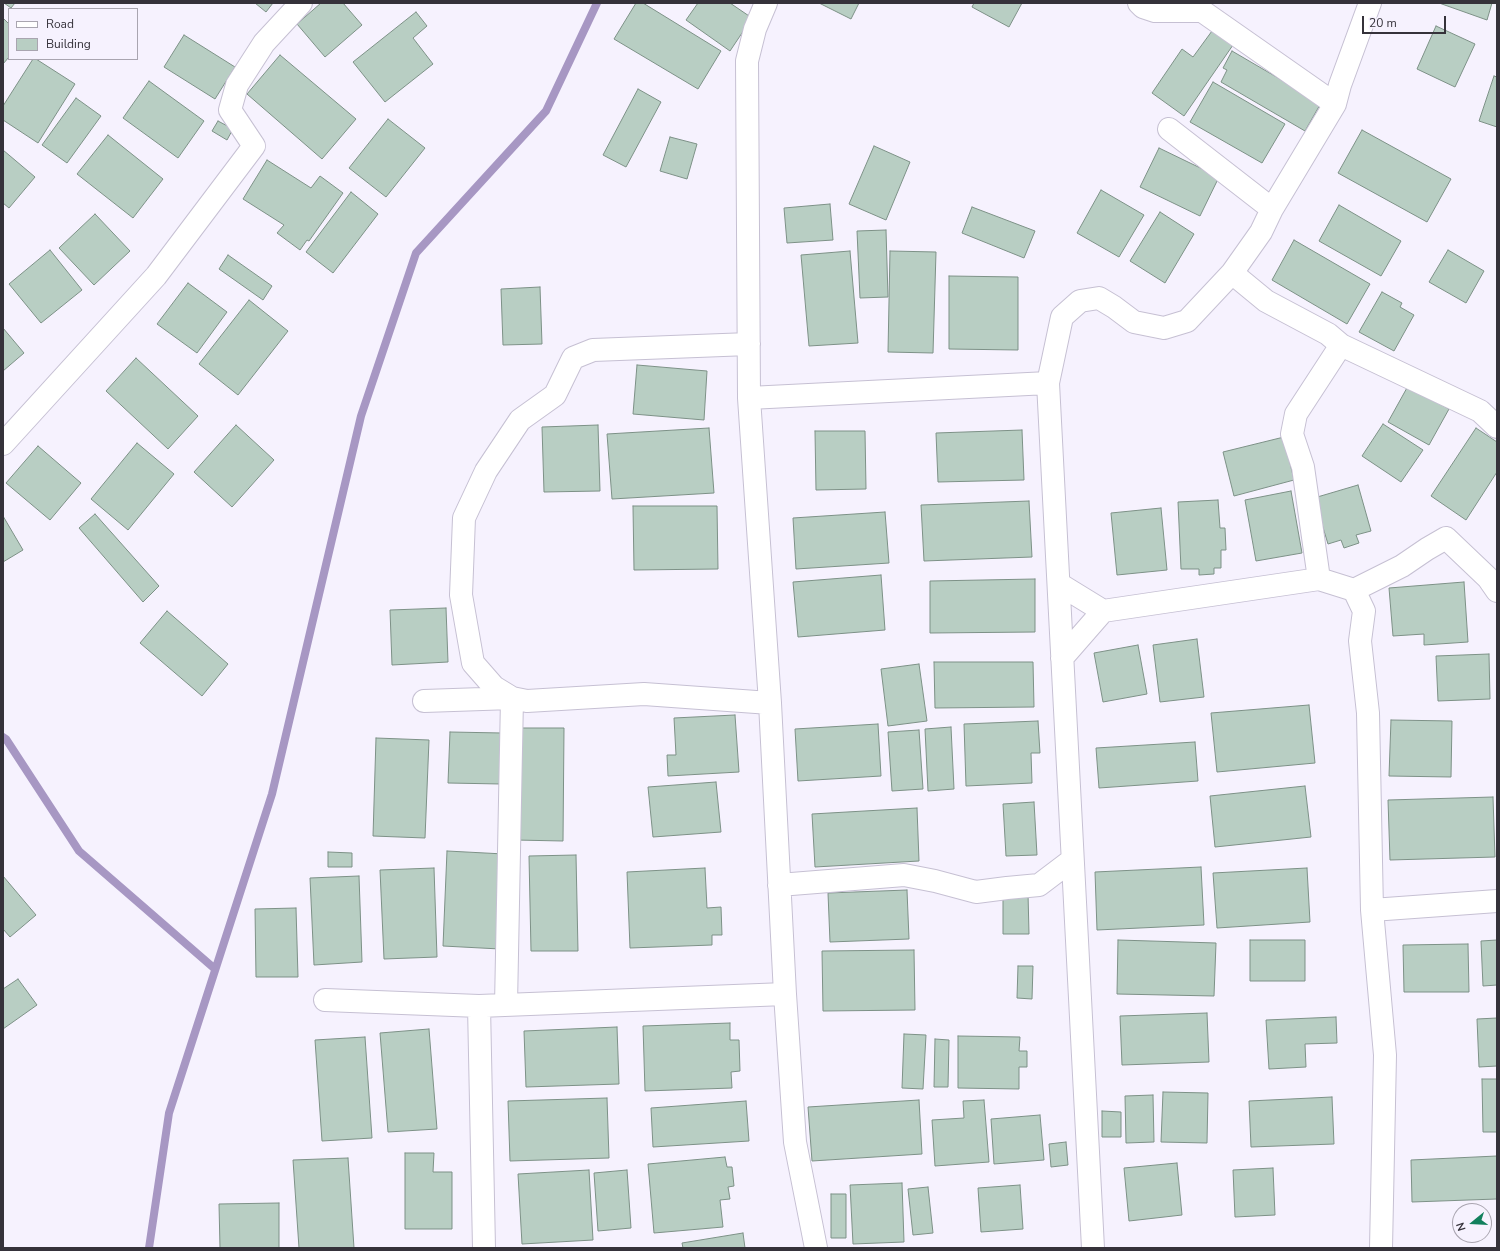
<!DOCTYPE html>
<style>
body{margin:0}
#map{position:relative;width:1500px;height:1251px;overflow:hidden;background:#f6f2fe;font-family:"Nunito Sans",sans-serif}
canvas{display:block}
.frame{position:absolute;inset:0;border:4px solid #35323a;pointer-events:none}
.legend{position:absolute;left:8px;top:8px;width:130px;height:52px;box-sizing:border-box;background:#f6f2fe;border:1px solid #a9a5b0;margin:0;padding:5px 7px;list-style:none;font-size:12px;color:#35323a}
.legend li{display:flex;align-items:center;gap:8px;height:20px}
.legend b{width:20px;border:1px solid #a9a5b0}
.north{position:absolute;left:1452px;top:1203px;width:40px;height:40px;box-sizing:border-box;background:#f6f2fe;border:1px solid #a9a5b0;border-radius:50%;rotate:252deg;font-size:11px;font-weight:700;line-height:16px;text-align:center;color:#35323a}
.north::after{content:'';display:block;margin:auto;width:14px;height:18px;background:#12805d;clip-path:polygon(50% 0,100% 100%,50% 72%,0 100%)}
.scale{position:absolute;left:1362px;top:16px;width:84px;height:18px;box-sizing:border-box;border:2px solid #35323a;border-top:0;padding-left:5px;font-size:12px;line-height:14px;white-space:nowrap;color:#35323a;-webkit-text-stroke:3px #f6f2fe;paint-order:stroke}
</style>
<div id="map">
<canvas width="1500" height="1251"></canvas>
<div class="frame"></div>
<ul class="legend">
<li><b style="height:5px;background:#fff"></b>Road</li>
<li><b style="height:11px;background:#b8cec3"></b>Building</li>
</ul>
<div class="north">N</div>
<div class="scale">20 m</div>
</div>
<script>
const ctx = document.querySelector('canvas').getContext('2d');
ctx.lineJoin = 'round';
const poly = rows => new Path2D(rows.map(r => 'M' + r).join(''));
function strokePath(path, color, width, dash) { ctx.strokeStyle = color; ctx.lineWidth = width; ctx.lineCap = dash ? 'butt' : 'round'; ctx.setLineDash(dash || []); ctx.stroke(path); }
function fillPath(path, color) { ctx.fillStyle = color; ctx.fill(path, 'evenodd'); }
const stream = poly([
 [3,737,6,739,79,851,215,969],
 [149,1248,169,1113,272,794,361,416,416,253,546,111,597,3]
]);
const building = poly([
 [4,3,15,3,11,8,4,3],
 [255,3,273,3,266,12,255,3],
 [321,3,343,3,362,25,325,57,297,24,321,3],
 [636,3,643,3,721,51,698,89,614,39,636,3],
 [698,3,730,3,752,18,730,51,686,20,698,3],
 [819,3,859,3,851,19,819,3],
 [974,3,1022,3,1009,27,972,7,974,3],
 [1439,3,1492,3,1487,20,1439,3],
 [416,12,427,26,413,38,433,64,385,102,353,62,416,12],
 [3,18,9,24,9,57,3,64,3,18],
 [1436,26,1475,44,1455,87,1417,69,1436,26],
 [1212,31,1233,45,1184,116,1152,93,1182,49,1193,57,1212,31],
 [184,35,235,67,215,99,164,67,184,35],
 [1232,51,1321,103,1305,131,1221,82,1227,70,1223,68,1232,51],
 [280,55,356,119,322,159,247,94,280,55],
 [33,59,36,59,75,84,38,143,3,120,3,106,33,59],
 [1494,76,1497,77,1497,127,1479,121,1494,76],
 [149,81,204,121,178,158,123,118,149,81],
 [1213,82,1285,124,1262,163,1190,122,1213,82],
 [638,89,661,102,626,167,603,155,638,89],
 [76,98,101,116,67,163,42,145,76,98],
 [388,119,425,148,386,197,349,168,388,119],
 [218,121,233,129,227,140,212,131,218,121],
 [1362,130,1451,179,1427,222,1338,173,1362,130],
 [108,135,163,179,133,218,77,174,108,135],
 [670,137,697,144,687,179,660,171,670,137],
 [874,146,910,162,886,220,849,204,874,146],
 [1159,148,1219,177,1200,216,1140,187,1159,148],
 [3,150,35,177,9,208,3,203,3,150],
 [267,160,311,188,320,176,343,193,309,241,307,240,300,250,277,233,284,225,243,199,267,160],
 [1101,190,1144,215,1119,257,1077,233,1101,190],
 [351,192,378,214,333,273,306,252,351,192],
 [830,204,833,240,787,243,784,208,830,204],
 [1339,205,1401,241,1381,276,1319,241,1339,205],
 [972,207,1035,231,1024,258,962,233,972,207],
 [1160,212,1194,234,1165,283,1130,261,1160,212],
 [95,214,130,251,94,285,59,248,95,214],
 [886,230,888,297,860,298,857,231,886,230],
 [1294,240,1370,284,1347,324,1272,280,1294,240],
 [50,250,82,290,41,323,9,284,50,250],
 [1448,250,1484,271,1466,303,1429,282,1448,250],
 [850,251,858,343,809,346,801,255,850,251],
 [890,251,936,252,933,353,888,352,890,251],
 [228,255,272,286,263,300,219,269,228,255],
 [949,276,1018,277,1018,350,949,349,949,276],
 [188,283,227,312,197,353,157,324,188,283],
 [540,287,542,344,503,345,501,289,540,287],
 [1382,292,1402,303,1400,307,1414,315,1394,351,1359,332,1382,292],
 [249,300,288,331,238,395,199,364,249,300],
 [3,328,24,353,3,371,3,328],
 [136,358,198,416,168,449,106,391,136,358],
 [637,365,707,371,704,420,633,414,637,365],
 [1408,386,1449,409,1429,445,1388,422,1408,386],
 [1383,424,1423,450,1401,482,1362,456,1383,424],
 [236,425,274,460,232,507,194,472,236,425],
 [598,425,600,491,544,492,542,427,598,425],
 [709,428,714,493,612,499,607,434,709,428],
 [1476,428,1497,442,1497,472,1466,520,1431,496,1476,428],
 [1022,430,1024,480,938,482,936,433,1022,430],
 [815,431,865,431,866,489,816,490,815,431],
 [1284,437,1294,480,1234,496,1223,452,1284,437],
 [137,443,174,474,128,530,91,499,137,443],
 [38,446,81,483,50,520,6,483,38,446],
 [1358,485,1371,531,1356,535,1359,543,1344,548,1341,540,1328,544,1314,498,1358,485],
 [1291,491,1302,553,1256,561,1245,500,1291,491],
 [1218,500,1220,528,1225,528,1226,550,1221,550,1221,568,1214,568,1214,574,1199,575,1199,569,1181,569,1178,502,1218,500],
 [1029,501,1032,557,924,561,921,505,1029,501],
 [633,506,717,506,718,569,634,570,633,506],
 [1161,508,1167,570,1117,575,1111,513,1161,508],
 [885,512,889,563,796,569,793,518,885,512],
 [95,514,159,586,143,602,79,528,95,514],
 [3,516,23,550,3,562,3,516],
 [881,575,885,630,798,637,793,582,881,575],
 [1035,579,1035,632,930,633,930,581,1035,579],
 [1464,582,1468,642,1424,645,1424,634,1393,636,1389,588,1464,582],
 [446,608,448,662,392,665,390,610,446,608],
 [167,611,228,664,202,696,140,643,167,611],
 [1197,639,1204,697,1160,702,1153,645,1197,639],
 [1138,645,1147,694,1103,702,1094,653,1138,645],
 [1489,654,1490,699,1438,701,1436,656,1489,654],
 [934,662,1033,662,1034,707,935,708,934,662],
 [919,664,927,721,888,726,881,669,919,664],
 [1309,705,1315,763,1217,772,1211,713,1309,705],
 [735,715,739,772,668,776,667,755,676,755,674,718,735,715],
 [1391,720,1452,721,1451,777,1389,776,1391,720],
 [1038,721,1040,753,1031,753,1032,783,966,786,964,724,1038,721],
 [878,724,881,776,798,781,795,729,878,724],
 [951,727,954,789,928,791,925,729,951,727],
 [516,728,564,728,563,841,515,840,516,728],
 [919,730,923,789,892,791,888,732,919,730],
 [450,732,502,733,501,784,448,783,450,732],
 [376,738,429,740,425,838,373,836,376,738],
 [1195,742,1198,781,1099,788,1096,748,1195,742],
 [716,782,721,832,653,837,648,787,716,782],
 [1305,786,1311,837,1215,847,1210,796,1305,786],
 [1493,797,1495,857,1390,860,1388,800,1493,797],
 [1034,802,1037,855,1006,856,1003,804,1034,802],
 [917,808,919,861,815,867,812,814,917,808],
 [447,851,504,854,500,949,443,946,447,851],
 [328,852,352,853,352,867,328,867,328,852],
 [576,855,578,951,531,951,529,856,576,855],
 [1201,867,1204,925,1097,930,1095,872,1201,867],
 [434,868,437,957,384,959,380,870,434,868],
 [705,868,707,908,721,907,722,935,712,935,712,945,630,948,627,872,705,868],
 [1307,868,1310,922,1217,928,1213,873,1307,868],
 [3,876,36,915,10,937,3,929,3,876],
 [359,876,362,962,314,965,310,878,359,876],
 [907,890,909,939,830,942,828,893,907,890],
 [1028,893,1029,934,1003,934,1003,894,1028,893],
 [296,908,298,977,256,977,255,909,296,908],
 [1118,940,1216,943,1214,996,1117,994,1118,940],
 [1250,940,1305,940,1305,981,1250,981,1250,940],
 [1497,940,1497,985,1483,986,1481,941,1497,940],
 [1468,944,1469,992,1404,992,1403,945,1468,944],
 [914,950,915,1010,823,1011,822,951,914,950],
 [1018,966,1033,966,1032,999,1017,998,1018,966],
 [18,979,37,1005,3,1029,3,989,18,979],
 [1207,1013,1209,1062,1122,1065,1120,1016,1207,1013],
 [1336,1017,1337,1043,1305,1044,1306,1067,1269,1069,1266,1020,1336,1017],
 [1497,1018,1497,1066,1479,1067,1477,1019,1497,1018],
 [730,1023,730,1040,739,1040,740,1071,731,1072,732,1088,645,1091,643,1026,730,1023],
 [617,1027,619,1084,526,1087,524,1031,617,1027],
 [429,1029,437,1129,388,1132,380,1033,429,1029],
 [904,1034,926,1035,923,1089,902,1088,904,1034],
 [958,1036,1020,1037,1019,1051,1027,1051,1027,1067,1019,1067,1019,1089,958,1088,958,1036],
 [365,1037,372,1138,322,1141,315,1040,365,1037],
 [935,1039,949,1040,948,1087,934,1087,935,1039],
 [1482,1079,1497,1079,1497,1132,1483,1132,1482,1079],
 [1163,1092,1208,1093,1207,1143,1161,1142,1163,1092],
 [1153,1095,1154,1142,1126,1143,1125,1096,1153,1095],
 [1332,1097,1334,1144,1251,1147,1249,1101,1332,1097],
 [607,1098,609,1158,510,1161,508,1101,607,1098],
 [919,1100,922,1154,812,1161,808,1107,919,1100],
 [984,1100,989,1162,935,1166,932,1120,964,1118,963,1101,984,1100],
 [746,1101,749,1141,653,1147,651,1108,746,1101],
 [1102,1111,1121,1112,1121,1137,1102,1137,1102,1111],
 [1040,1115,1044,1160,994,1164,991,1119,1040,1115],
 [1066,1142,1068,1165,1051,1167,1049,1144,1066,1142],
 [405,1153,434,1153,433,1172,452,1172,452,1229,405,1229,405,1153],
 [1497,1156,1497,1199,1412,1202,1411,1160,1497,1156],
 [725,1157,727,1167,732,1167,734,1186,728,1187,730,1199,720,1200,723,1227,654,1233,648,1164,725,1157],
 [348,1158,354,1248,299,1248,293,1160,348,1158],
 [1177,1163,1182,1215,1129,1221,1124,1168,1177,1163],
 [1273,1168,1275,1215,1235,1217,1233,1170,1273,1168],
 [589,1170,593,1240,522,1244,518,1174,589,1170],
 [627,1170,631,1228,598,1231,594,1173,627,1170],
 [902,1183,904,1242,853,1244,850,1185,902,1183],
 [1020,1185,1023,1229,981,1232,978,1188,1020,1185],
 [928,1187,933,1233,913,1235,908,1189,928,1187],
 [831,1194,846,1194,846,1238,831,1238,831,1194],
 [279,1203,279,1248,220,1248,219,1204,279,1203],
 [743,1233,745,1248,683,1248,682,1243,743,1233]
]);
const street = poly([
 [766,3,755,29,747,61,749,398,770,703,785,994,795,1142,816,1248],
 [1139,3,1143,7,1155,11,1202,11,1335,104],
 [1169,129,1272,209],
 [1232,273,1266,301,1328,334,1341,345,1480,411,1497,427],
 [749,398,1048,383],
 [3,444,156,276,254,146,230,110,237,85,264,43,301,3],
 [1319,579,1303,467,1292,434,1296,414,1341,345],
 [1059,584,1103,611,1319,579,1354,590,1402,566,1427,549,1446,538,1488,578,1497,591],
 [1354,590,1364,611,1360,641,1368,713,1372,910,1385,1055,1381,1248],
 [1062,658,1103,611],
 [512,698,494,687,473,663,461,595,464,518,486,471,520,420,555,395,573,358,593,350,749,344],
 [424,701,512,698,527,701,644,694,770,703],
 [779,885,904,875,935,881,976,892,1007,888,1039,885,1072,860],
 [1372,910,1497,901],
 [325,1000,479,1006,785,994],
 [506,1005,512,698],
 [479,1006,484,1248],
 [1093,1248,1048,383,1062,317,1080,301,1099,298,1114,307,1134,322,1164,328,1187,321,1232,273,1261,232,1272,209,1335,104,1340,85,1370,3]
]);
strokePath(stream, '#a797c3', 8);
fillPath(building, '#b8cec3');
strokePath(building, '#7d9187', 1);
strokePath(street, '#c6c0d3', 24);
strokePath(street, '#fff', 22);
</script>
